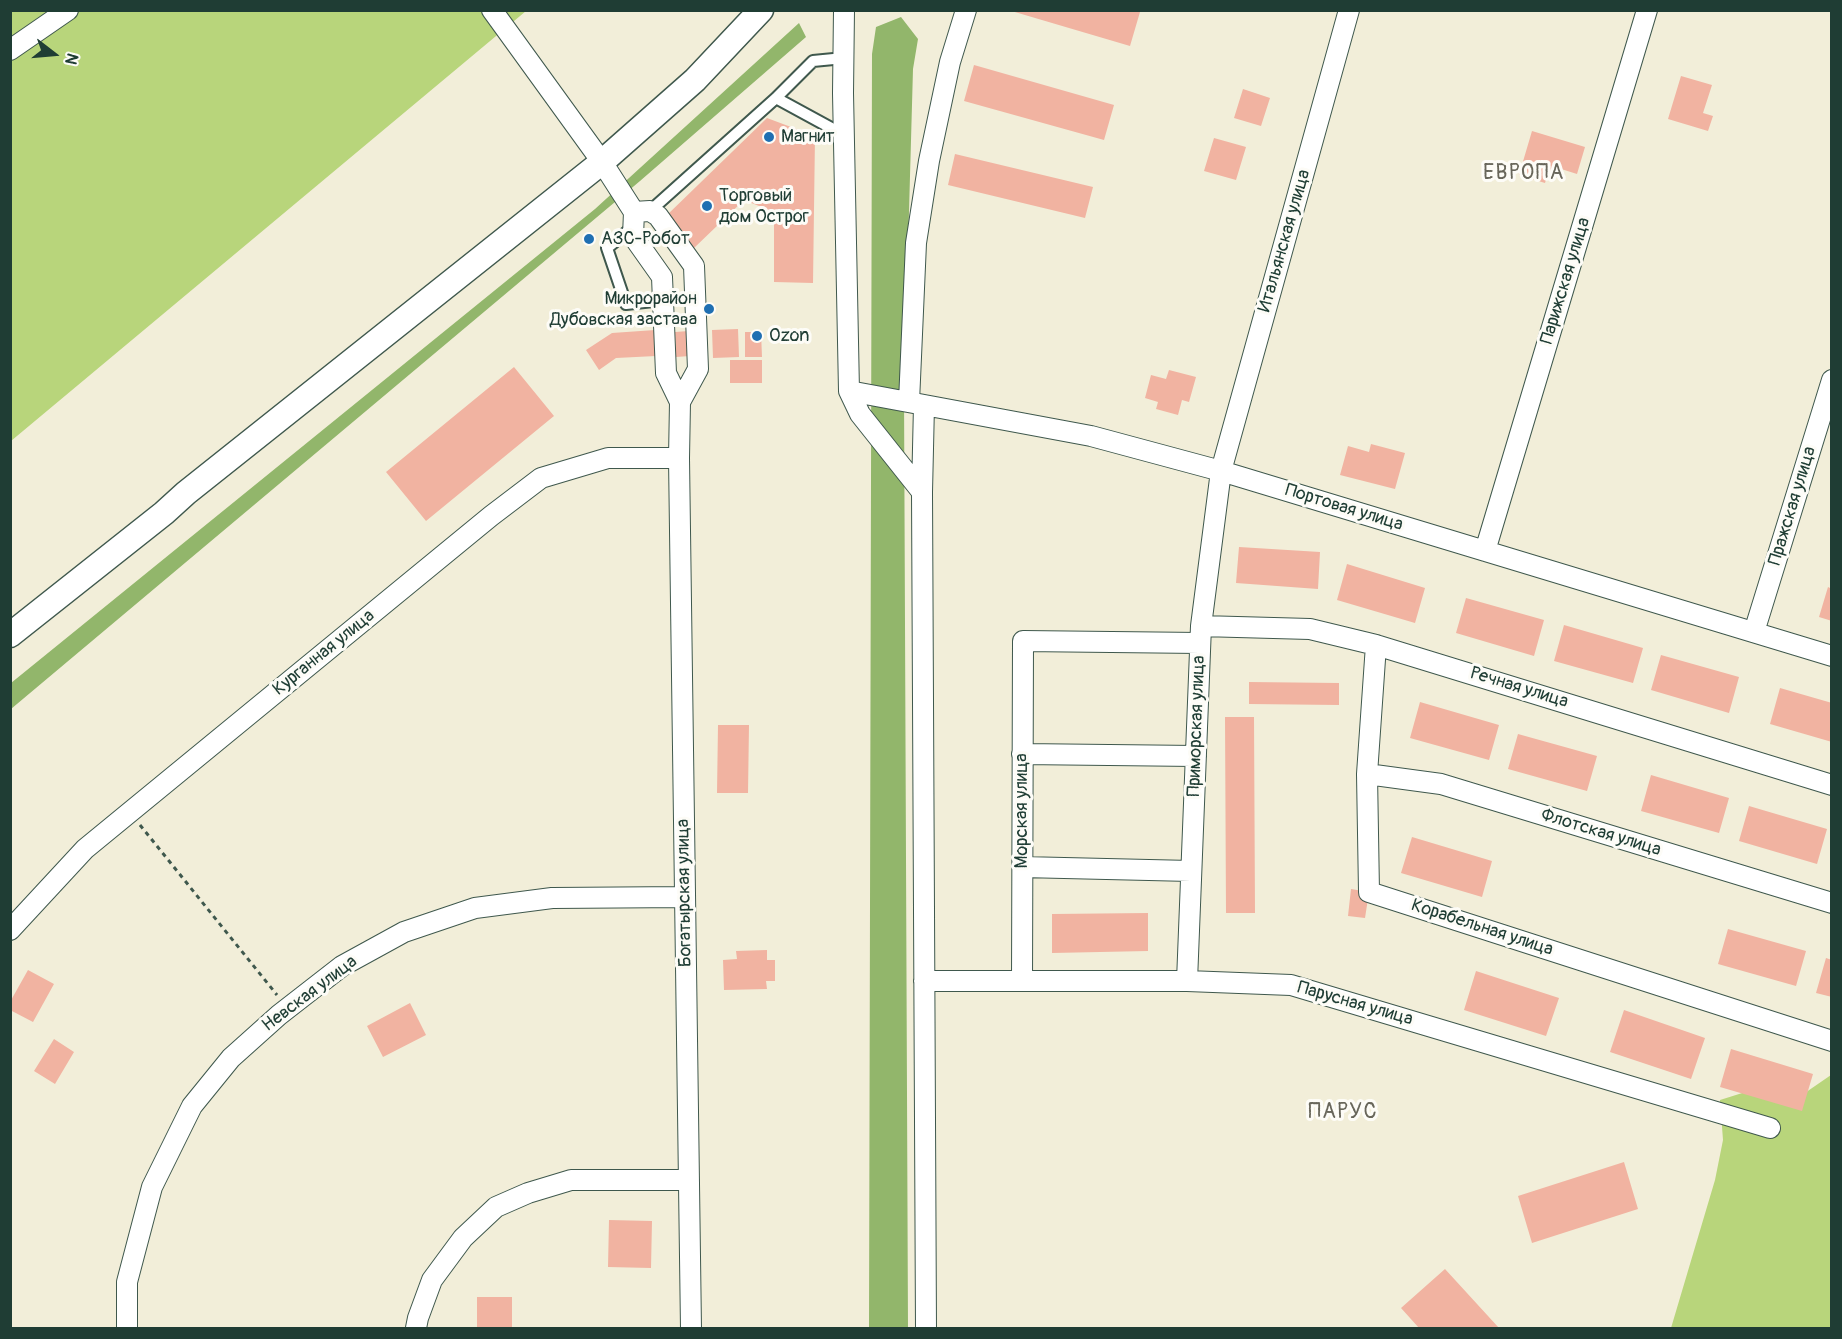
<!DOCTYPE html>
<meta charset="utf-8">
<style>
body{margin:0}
#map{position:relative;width:1842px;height:1339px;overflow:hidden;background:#f2eed9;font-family:Pangolin,sans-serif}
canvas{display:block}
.frame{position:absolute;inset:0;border:12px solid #1f3d34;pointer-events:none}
.north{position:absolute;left:24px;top:24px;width:60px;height:60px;-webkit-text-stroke:4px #fdfcf7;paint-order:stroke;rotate:106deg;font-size:16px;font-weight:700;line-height:24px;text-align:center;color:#1f3d34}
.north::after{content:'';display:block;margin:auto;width:21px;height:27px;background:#1f3d34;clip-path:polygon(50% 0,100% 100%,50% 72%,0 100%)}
</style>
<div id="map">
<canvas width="1842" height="1339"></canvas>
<div class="frame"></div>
<div class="north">N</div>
</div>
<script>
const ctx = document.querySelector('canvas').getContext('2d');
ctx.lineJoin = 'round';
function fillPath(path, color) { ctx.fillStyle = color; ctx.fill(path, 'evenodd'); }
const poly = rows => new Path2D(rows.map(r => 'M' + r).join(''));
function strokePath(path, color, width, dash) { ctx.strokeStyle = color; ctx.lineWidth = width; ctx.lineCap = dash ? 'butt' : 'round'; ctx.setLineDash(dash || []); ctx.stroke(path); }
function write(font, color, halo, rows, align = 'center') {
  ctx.font = font + ' Pangolin,sans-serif'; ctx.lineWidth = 6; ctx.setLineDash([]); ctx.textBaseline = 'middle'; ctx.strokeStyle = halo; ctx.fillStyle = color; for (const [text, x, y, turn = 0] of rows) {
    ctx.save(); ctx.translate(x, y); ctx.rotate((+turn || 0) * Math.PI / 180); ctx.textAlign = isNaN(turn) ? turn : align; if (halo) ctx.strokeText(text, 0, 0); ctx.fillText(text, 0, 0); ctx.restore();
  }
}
const green = poly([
 [11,11,526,11,11,441],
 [1831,1075,1831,1328,1671,1328,1715,1180,1723,1140,1720,1100,1755,1089,1799,1097]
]);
const forest = poly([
 [901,17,918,39,913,69,904,390,908,1328,869,1328,872,54,876,27],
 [799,23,806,37,640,181,11,709,11,683,595,209]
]);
const building = poly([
 [1008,10,1135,10,1140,12,1130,46],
 [974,65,1114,105,1104,140,964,101],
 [1681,76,1712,85,1703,113,1713,116,1708,131,1668,119],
 [1243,89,1270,98,1261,126,1234,118],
 [767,118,815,136,813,283,774,282,774,212,744,200,694,248,665,217],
 [1532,131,1585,147,1577,174,1558,168,1556,176,1548,173,1545,183,1519,175],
 [1214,138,1246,147,1236,180,1204,171],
 [955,154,1093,187,1085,218,948,185],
 [738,329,739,357,713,358,712,330],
 [655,330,656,356,616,358,599,370,586,350,612,333],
 [689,331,690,356,676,357,675,332],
 [745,332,761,332,762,357,745,357],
 [730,360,762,360,762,383,730,383],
 [514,367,554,416,426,521,386,472],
 [1169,370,1196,377,1189,402,1182,400,1178,415,1156,409,1158,402,1145,398,1151,375,1166,379],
 [1371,444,1405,453,1395,489,1340,475,1348,446,1369,452],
 [1239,547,1320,552,1318,589,1236,583],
 [1347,564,1425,588,1415,623,1337,600],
 [1828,587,1832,589,1832,621,1819,617],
 [1466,598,1544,620,1534,656,1456,633],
 [1564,625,1643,648,1633,683,1554,661],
 [1661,655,1739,677,1729,713,1651,690],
 [1249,682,1339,683,1339,705,1249,704],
 [1780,688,1832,703,1832,742,1770,724],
 [1420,702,1499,725,1489,760,1410,738],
 [1225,717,1254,717,1255,913,1226,913],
 [718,725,749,725,748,793,717,793],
 [1518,734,1597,756,1587,791,1508,769],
 [1651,775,1729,798,1719,833,1641,811],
 [1749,806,1827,829,1817,864,1739,841],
 [1412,837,1492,861,1482,897,1401,873],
 [1351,889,1369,892,1365,918,1348,916],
 [1148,913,1148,951,1052,953,1052,914],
 [1728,929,1806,951,1796,986,1718,964],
 [767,950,767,960,775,960,775,981,766,981,767,989,724,990,723,960,737,959,736,951],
 [1826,958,1832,960,1832,997,1816,993],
 [28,970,54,984,33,1022,10,1010,10,1002],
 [1476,971,1559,998,1546,1036,1464,1010],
 [410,1003,426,1035,383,1057,367,1026],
 [1624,1010,1705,1038,1691,1079,1610,1052],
 [54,1039,74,1052,55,1084,34,1071],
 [1731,1049,1813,1074,1802,1111,1720,1087],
 [1624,1162,1638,1209,1532,1243,1518,1196],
 [609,1220,652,1221,651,1268,608,1267],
 [1445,1269,1499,1328,1419,1328,1401,1308],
 [477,1297,512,1297,512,1328,477,1328]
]);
const path = poly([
 [140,825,277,995]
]);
const service = poly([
 [776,98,844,135],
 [650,211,776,98,813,61,844,58],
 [633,227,607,248,626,304,663,300]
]);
const minor = poly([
 [492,10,602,162,634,212,633,236,662,277,666,373,680,402,679,458,691,1328],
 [844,10,843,93,849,391,860,414,922,492,926,1328],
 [10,50,68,10],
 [634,212,650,211,658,216,694,266,698,369,680,402],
 [849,391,1091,436,1221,471,1832,656],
 [909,402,916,243,929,161,950,62,966,10],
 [922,492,924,405],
 [1485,551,1647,10],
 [1201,626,1310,629,1376,645,1832,785],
 [1754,632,1832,380],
 [1376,645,1367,774,1369,892,1832,1041],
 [1022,754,1196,756],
 [1367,774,1441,784,1832,903],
 [1022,867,1191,871],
 [10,930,85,849,491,516,541,478,608,458,679,458],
 [924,981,1187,981,1291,985,1770,1128],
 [1022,981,1023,641,1200,643],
 [1187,981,1201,626,1221,471,1349,10],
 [127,1328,127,1282,152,1187,192,1106,231,1058,279,1015,342,966,404,932,475,908,552,898,685,897],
 [416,1328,418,1318,432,1280,463,1238,496,1207,528,1193,571,1180,689,1180]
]);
const tertiary = poly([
 [10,635,164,513,186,493,602,162,695,80,761,10]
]);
const markers = [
 [769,137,6,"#1f6fb2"],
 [707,206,6,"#1f6fb2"],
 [589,239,6,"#1f6fb2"],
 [709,309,6,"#1f6fb2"],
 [757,336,6,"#1f6fb2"]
];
const poiNames = [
 ["Магнит",781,137],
 ["Торговый",719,196],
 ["дом Острог",719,217],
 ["АЗС-Робот",601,239],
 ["Микрорайон",697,299,"right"],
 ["Дубовская застава",697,320,"right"],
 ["Ozon",769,336]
];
const streetNames = [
 ["Итальянская улица",1285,241,-74],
 ["Парижская улица",1566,281,-73],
 ["Пражская улица",1793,506,-73],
 ["Портовая улица",1344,508,17],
 ["Курганная улица",324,653,-39],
 ["Речная улица",1519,688,17],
 ["Приморская улица",1197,726,-88],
 ["Морская улица",1022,811,-90],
 ["Флотская улица",1601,833,17],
 ["Богатырская улица",685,893,-91],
 ["Корабельная улица",1482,928,18],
 ["Невская улица",310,994,-37],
 ["Парусная улица",1355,1004,16]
];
const quarterNames = [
 ["ЕВРОПА",1524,174],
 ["ПАРУС",1343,1113]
];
fillPath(green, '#b8d57b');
fillPath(forest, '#92b66b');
fillPath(building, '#f1b3a1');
strokePath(service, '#3f584d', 14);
strokePath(minor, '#3f584d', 22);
strokePath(tertiary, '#3f584d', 27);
strokePath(path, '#3f584d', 3, [4.5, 4.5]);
strokePath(service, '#fff', 10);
strokePath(minor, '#fff', 20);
strokePath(tertiary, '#fff', 24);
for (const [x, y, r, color] of markers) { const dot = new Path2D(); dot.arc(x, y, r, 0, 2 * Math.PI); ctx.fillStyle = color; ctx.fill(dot); strokePath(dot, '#fdfcf7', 2); }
write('18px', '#1f3d34', '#fdfcf7', poiNames, 'left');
write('18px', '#1f3d34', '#fdfcf7', streetNames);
ctx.letterSpacing = '1.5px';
write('21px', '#68665a', '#fdfcf7', quarterNames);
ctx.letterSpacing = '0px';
</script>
